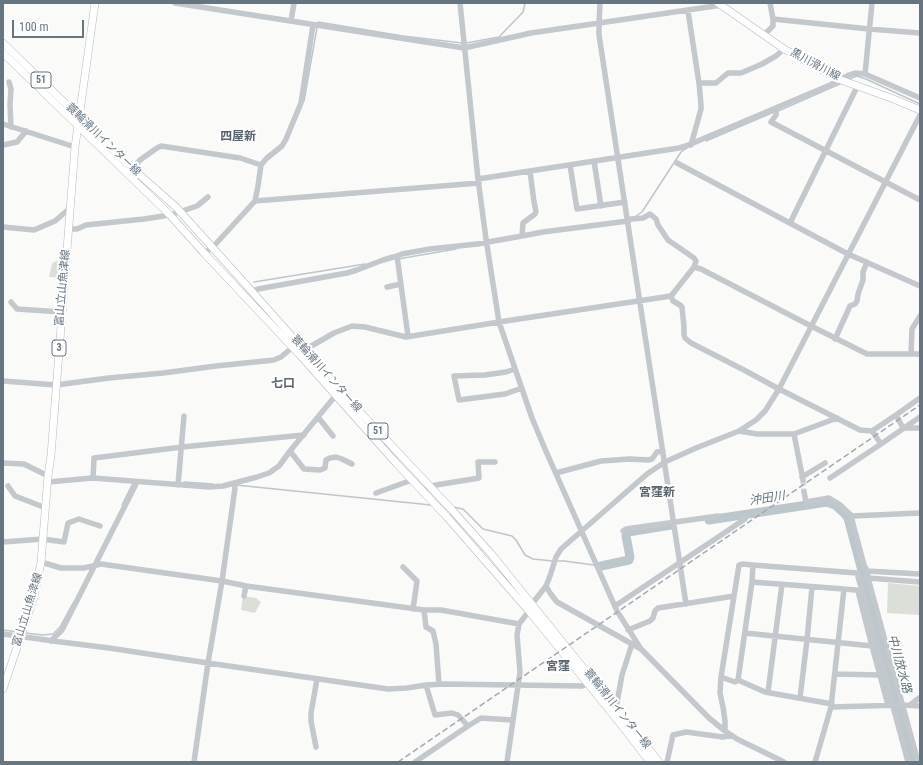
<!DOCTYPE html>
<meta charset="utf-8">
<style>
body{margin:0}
#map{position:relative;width:923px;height:765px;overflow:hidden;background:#fafaf8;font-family:"Roboto Condensed",sans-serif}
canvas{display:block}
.frame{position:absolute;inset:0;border:4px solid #657683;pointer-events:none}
.scale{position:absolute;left:12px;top:20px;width:72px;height:18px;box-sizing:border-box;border:2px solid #657683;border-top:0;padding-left:5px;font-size:12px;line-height:14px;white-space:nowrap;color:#657683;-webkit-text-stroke:3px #fff;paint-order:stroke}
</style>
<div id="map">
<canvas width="923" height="765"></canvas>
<div class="frame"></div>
<div class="scale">100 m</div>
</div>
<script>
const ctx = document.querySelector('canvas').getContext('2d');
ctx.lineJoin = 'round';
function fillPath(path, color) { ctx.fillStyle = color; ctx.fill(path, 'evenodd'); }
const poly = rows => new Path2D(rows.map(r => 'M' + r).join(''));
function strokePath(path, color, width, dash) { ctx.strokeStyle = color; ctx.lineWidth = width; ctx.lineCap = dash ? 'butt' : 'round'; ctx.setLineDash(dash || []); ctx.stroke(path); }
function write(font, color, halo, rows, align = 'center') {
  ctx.font = font + ' "Roboto Condensed","Noto Sans JP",sans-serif'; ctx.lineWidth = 4; ctx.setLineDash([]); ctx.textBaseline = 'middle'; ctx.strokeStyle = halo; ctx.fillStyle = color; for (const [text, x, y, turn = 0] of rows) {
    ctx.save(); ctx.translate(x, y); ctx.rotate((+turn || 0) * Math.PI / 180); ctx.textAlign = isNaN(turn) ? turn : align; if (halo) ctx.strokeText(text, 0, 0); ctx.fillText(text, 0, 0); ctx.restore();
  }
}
const green = poly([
 [63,259,62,278,49,277,52,264,54,262],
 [888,583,920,586,920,615,887,613],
 [243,596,256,598,261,602,255,613,241,610]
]);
const stream = poly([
 [466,43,499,37,523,12,525,3],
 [849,79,857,76,866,79,920,104],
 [304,101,318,22,403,36,462,43],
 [778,111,842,83],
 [706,141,774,112],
 [636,216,642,212,681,152,687,148],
 [398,259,456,249],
 [254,282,365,264],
 [184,482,213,484],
 [236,485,431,505],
 [122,505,133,483],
 [453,507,463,509,483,529,512,536,516,540,525,555,533,559,553,561],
 [557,561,564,561,594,565],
 [3,630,19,632],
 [25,633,43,635,53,634,60,627,73,603]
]);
const river = poly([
 [709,520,827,502,835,505,845,514,848,518,913,762],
 [601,566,629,560,630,557,626,536,628,532,671,525]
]);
const minorTunnel = poly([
 [803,480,804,492]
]);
const minor = poly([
 [175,3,464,48,531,33,722,5],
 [460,3,478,179,486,239,499,322,532,418,545,449,617,611,641,649],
 [600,3,599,24,599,35,686,604],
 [688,11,699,83,701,105,701,109,691,145],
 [773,19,869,29,920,33],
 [291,21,294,3],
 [764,35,773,26,773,19,770,3],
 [865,74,920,98],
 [9,82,11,89,10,104,11,127],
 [699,83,716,83,728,73,741,73,762,64,776,56,784,49],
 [776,109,776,115,771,122,920,200],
 [3,124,75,147],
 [3,145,17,142,26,131],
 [594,161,601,206],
 [677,163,848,254,920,286],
 [570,165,577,209,625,202],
 [131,171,140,160,157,148,161,146,240,158,261,165],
 [478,179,679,148,686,146,830,85,849,75,855,73,865,74,872,3],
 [255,201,479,183],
 [790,223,858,85],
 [3,227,34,230,55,221,69,209],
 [68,229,77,229,86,225,144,219,170,215,197,206,208,197],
 [522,236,543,232,628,221,631,219,643,218,650,214,656,219,658,225,668,240,694,258,696,261,694,267],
 [204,253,212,248,255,201,258,186,261,165,267,158,282,146,286,139,301,103,313,25],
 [397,256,402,254,430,249,477,244,522,236,523,223,535,214,536,211,534,202,530,171],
 [387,287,401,284],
 [252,291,258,289,347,273,357,270,383,260,397,256,408,336],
 [671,296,673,301,680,305,682,307,684,327,684,335,685,338,691,343,744,370,779,389,860,430,872,431,896,415,903,428],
 [11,302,17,309,61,312],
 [835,339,850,306,855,304,857,301,858,294,863,280,863,272,867,262],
 [301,352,334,333,352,326,365,327,406,337,499,322,671,296,694,267,701,269,811,326,867,354,920,354],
 [911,354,912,329,920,316],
 [515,369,506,372,485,375,454,376,459,400,505,394,522,388],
 [3,381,56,385,109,378,163,373,216,366,274,360,281,357,293,347],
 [896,415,920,398],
 [318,417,333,436],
 [904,428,920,428],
 [739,431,757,434,794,434,837,418],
 [872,431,881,444],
 [794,434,803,480],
 [290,451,304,469,320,470,325,468,326,460,330,458,336,457,342,459,352,464],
 [3,463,24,464,48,476],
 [556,473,601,461,630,459,648,460,652,459,657,452,663,451],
 [802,477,825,463],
 [93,478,94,458,182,447,304,435],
 [830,478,881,444,920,417],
 [48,482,93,478,209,487,223,486,257,477,269,473,279,466,290,451,336,395],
 [178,485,184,416],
 [8,486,15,496,46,508],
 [422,491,430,486,479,478,478,462,495,462],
 [804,492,806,502,829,498,839,504,852,516,852,520,864,565,867,571],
 [376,493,412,480],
 [852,516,920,513],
 [623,531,626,529,718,516],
 [3,542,43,539,64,542,68,523,79,519,100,526],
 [41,562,61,568,84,568,101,564,222,581,246,586,424,610,441,610,519,624],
 [753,565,857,573,859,580],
 [403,567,417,581,413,609],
 [920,574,867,571,868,578,920,582],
 [546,586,550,576,556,557,561,549,647,474,665,462,696,448,739,431,756,420,765,411,779,389,920,115],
 [244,596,246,586],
 [615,606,745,519],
 [424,610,426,627,433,631,436,644,439,684],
 [628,630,650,621,653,618,655,611,658,608,734,596,739,565,742,564,753,565,752,582,738,680],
 [745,633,872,646,858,591,856,590,844,589,752,582],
 [3,634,61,642,109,648,208,663,388,689,407,688,426,685,444,684,582,686,588,683],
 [51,641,62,630,135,486,136,482],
 [872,646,888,705],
 [835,674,880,675],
 [721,677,734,596],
 [426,685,435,715,452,713,458,715,468,726,481,718,512,720],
 [768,692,782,584],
 [800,698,807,640,812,587],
 [910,705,919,698,920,698],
 [831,707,903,705,920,706],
 [616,708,622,675,632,644],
 [725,731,725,721,723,707,720,693,721,677,735,682,738,680,765,692,832,704],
 [316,747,311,721,311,713,317,679],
 [194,762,208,663,222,581,235,488,234,484],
 [415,762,468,726],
 [507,762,520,672,517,635,519,624,529,611,532,604,546,586,550,593,557,602,641,649,709,718,725,731,737,739,784,762],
 [667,762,673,735,686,732,723,737,731,735],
 [815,762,831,707,844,589],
 [908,762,859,580,868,578,918,762]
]);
const major = poly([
 [718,3,784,49,841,80,891,98,920,110],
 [3,43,133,169,176,207,239,277,344,395,453,511,493,556,659,762],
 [3,53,170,215,204,253,299,354,397,464,447,517,529,611,627,732,650,762],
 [3,689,34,597,41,562,48,476,51,455,75,147,95,3]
]);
const rail = poly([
 [398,762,920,405]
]);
const shields = [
 [41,80,20],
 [59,348,14],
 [378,431,20]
];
const shieldNames = [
 ["51",41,80],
 ["3",59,348],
 ["51",378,431]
];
const streetNames = [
 ["黒川滑川線",815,65,28],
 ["蓑輪滑川インター線",103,140,44],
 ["富山立山魚津線",63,288,-85],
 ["蓑輪滑川インター線",326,374,48],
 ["富山立山魚津線",28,610,-73],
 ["蓑輪滑川インター線",617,709,51]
];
const neighbourhoodNames = [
 ["四屋新",238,137],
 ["七口",283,384],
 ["宮窪新",657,493],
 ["宮窪",558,667]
];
const waterNames = [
 ["沖田川",767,499,-9],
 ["中川放水路",899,664,75]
];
fillPath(green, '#dadfd7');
strokePath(stream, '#bbc7cb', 1.5);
strokePath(river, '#bbc7cb', 9);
strokePath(minorTunnel, '#d5d9db', 5.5, [5.5, 3]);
strokePath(major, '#b5babe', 8);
strokePath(minor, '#c3c8cc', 5.5);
strokePath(major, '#fff', 7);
strokePath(rail, '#a2aab0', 1.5, [6, 3]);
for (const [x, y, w] of shields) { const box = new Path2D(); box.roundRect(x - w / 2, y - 8, w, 16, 3); ctx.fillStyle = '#fff'; ctx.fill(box); strokePath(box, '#657683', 1); }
write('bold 10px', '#657683', null, shieldNames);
write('11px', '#657683', '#fff', streetNames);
write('bold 12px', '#57646e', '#fff', neighbourhoodNames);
write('italic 12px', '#60757c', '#fff', waterNames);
</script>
